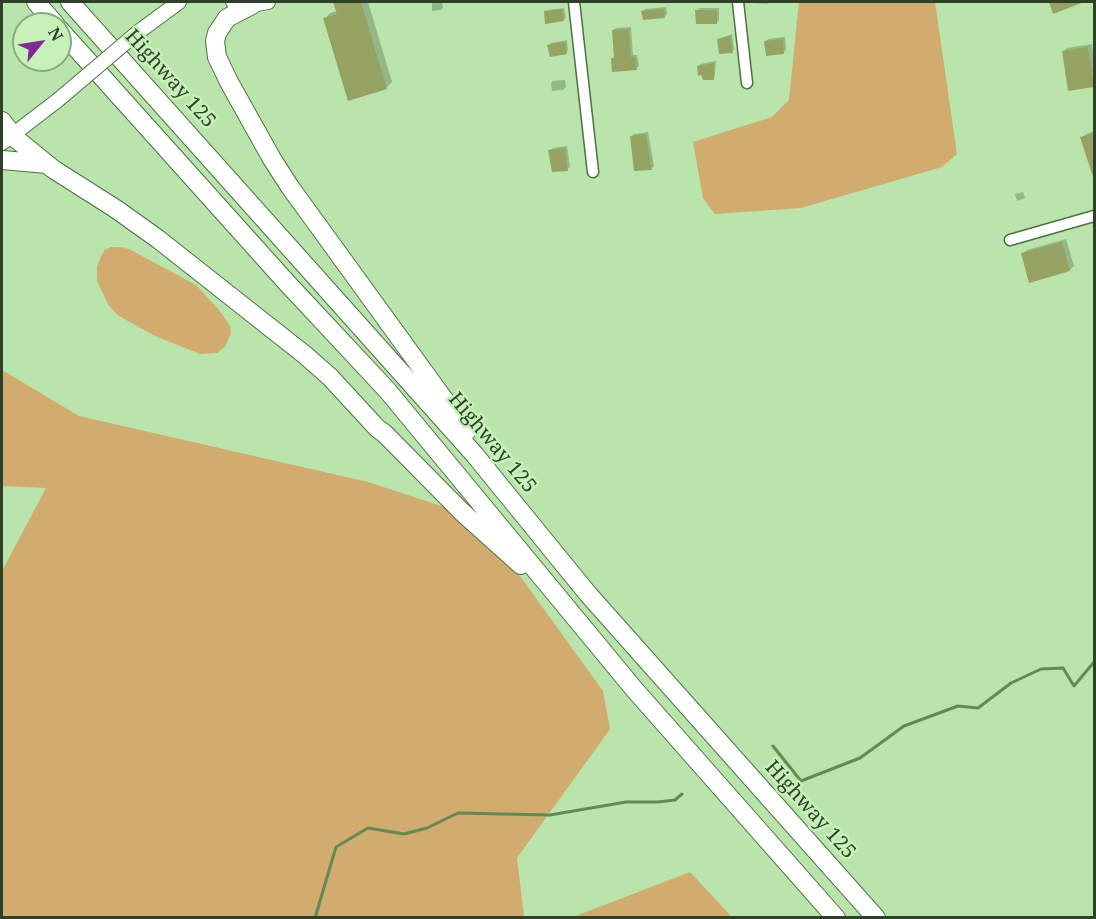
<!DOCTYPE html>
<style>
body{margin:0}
#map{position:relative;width:1096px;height:919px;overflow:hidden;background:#b9e5ac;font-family:"Noto Serif",serif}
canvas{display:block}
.frame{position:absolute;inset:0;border:3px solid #2f4029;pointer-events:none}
.north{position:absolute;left:12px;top:12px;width:60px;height:60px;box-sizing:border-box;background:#c6f2b9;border:2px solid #8aab7f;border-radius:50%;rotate:60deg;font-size:16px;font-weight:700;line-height:24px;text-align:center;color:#2f4029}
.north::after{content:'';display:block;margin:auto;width:21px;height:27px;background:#802997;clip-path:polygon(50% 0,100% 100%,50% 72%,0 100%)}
</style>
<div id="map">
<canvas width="1096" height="919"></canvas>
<div class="frame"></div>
<div class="north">N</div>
</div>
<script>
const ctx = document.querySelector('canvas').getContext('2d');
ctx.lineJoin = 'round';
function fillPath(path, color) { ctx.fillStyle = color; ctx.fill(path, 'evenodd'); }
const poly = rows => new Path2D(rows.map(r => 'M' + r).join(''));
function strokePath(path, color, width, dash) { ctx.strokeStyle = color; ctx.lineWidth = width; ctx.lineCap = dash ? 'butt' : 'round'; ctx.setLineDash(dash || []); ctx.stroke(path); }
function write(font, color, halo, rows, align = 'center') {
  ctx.font = font + ' "Noto Serif",serif'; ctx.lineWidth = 5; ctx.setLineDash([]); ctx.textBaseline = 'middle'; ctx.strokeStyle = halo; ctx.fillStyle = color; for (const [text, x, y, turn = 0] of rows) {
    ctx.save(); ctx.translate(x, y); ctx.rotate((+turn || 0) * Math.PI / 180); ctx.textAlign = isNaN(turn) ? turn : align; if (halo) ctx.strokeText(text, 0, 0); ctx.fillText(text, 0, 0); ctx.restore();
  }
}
const green = poly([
 [799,2,935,2,957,154,942,167,801,208,715,214,703,198,693,142,772,117,789,100],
 [111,247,121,247,129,249,196,285,220,311,230,326,231,333,225,347,217,353,200,354,155,336,119,316,109,306,97,281,97,267,101,256,105,250],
 [2,370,79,416,368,482,478,518,603,691,610,729,517,858,524,917,2,917,2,571,46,488,2,486],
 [690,872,732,917,573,917]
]);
const shadow = poly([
 [336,2,368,2,392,82,386,88,325,19,330,13,338,11],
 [432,2,442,2,443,8,441,10,432,11],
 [754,2,769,2,767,4,754,3],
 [666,7,667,14,664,17,643,11,645,9],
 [564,8,566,18,563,20,545,12,548,10],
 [699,8,719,8,719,20,717,22,697,11],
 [631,27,633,55,637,55,639,66,636,69,612,59,616,56,614,30,616,28],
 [732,34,734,49,732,52,718,39],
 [785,37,786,50,784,52,766,42,768,39],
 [567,40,568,50,566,53,549,45,551,43],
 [1092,44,1094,61,1093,86,1063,52,1067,48],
 [716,61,715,76,713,78,698,66,701,64],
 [565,80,566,87,563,90,552,91,551,83,553,81],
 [1094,131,1094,174,1082,138,1086,134],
 [648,132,654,166,652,168,631,137,634,134],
 [567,146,570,167,567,169,550,151,553,148],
 [1023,192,1025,198,1017,201,1015,194],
 [1066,239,1074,266,1070,270,1023,254,1027,250]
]);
const stream = poly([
 [773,746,801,781,860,758,904,726,958,706,978,708,1011,683,1041,669,1063,668,1074,686,1094,662],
 [315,918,336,847,368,828,404,834,427,828,458,813,550,815,626,802,658,802,675,800,682,794]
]);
const building = poly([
 [333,2,361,2,387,89,348,101,323,18,337,14],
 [1049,2,1084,2,1053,14],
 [562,9,564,21,545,24,544,11],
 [664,9,665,18,643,20,641,11],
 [695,10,717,10,717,24,696,24],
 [629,29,631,57,635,57,637,70,612,72,611,58,614,58,612,30],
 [730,36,733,53,719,54,717,39],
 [783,39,784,54,766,56,764,41],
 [565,42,567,54,550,57,547,45],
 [1088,47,1094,87,1068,91,1062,51],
 [714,63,714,80,703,80,701,75,698,76,697,66],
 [1095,133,1095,177,1093,177,1080,137],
 [646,134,652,170,634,171,630,136],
 [565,148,568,171,552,172,548,150],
 [1062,242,1070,271,1029,283,1021,253]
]);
const minor = poly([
 [574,2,593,172],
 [738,2,747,83],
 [1010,240,1094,216]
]);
const secondary = poly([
 [233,2,252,5,268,2],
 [137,33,179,2],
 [2,143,58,100]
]);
const motorway = poly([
 [36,2,55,24],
 [70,2,474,454,588,594,876,918],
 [252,5,227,18,217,33,215,41,217,57,229,82,272,159,290,187,467,431],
 [60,30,287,283,387,390,634,689,836,918],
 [2,121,15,138,53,169,116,209,158,239,305,355,330,377,377,428,385,434,462,512,521,565],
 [2,160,47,164]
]);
const secondaryBridge = poly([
 [58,100,137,33]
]);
const streetNames = [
 ["Highway 125",170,79,48],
 ["Highway 125",492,443,50],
 ["Highway 125",810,810,48]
];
fillPath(green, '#d2ab6e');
fillPath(shadow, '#0003');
strokePath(stream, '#618a54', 3);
fillPath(building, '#95a262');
strokePath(minor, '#4b723f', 13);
strokePath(secondary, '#4b723f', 16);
strokePath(motorway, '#4b723f', 20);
strokePath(minor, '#fff', 10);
strokePath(secondary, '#fff', 14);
strokePath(motorway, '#fff', 18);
strokePath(secondaryBridge, '#4b723f', 16, []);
strokePath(secondaryBridge, '#fff', 14);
write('20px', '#2f4029', '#c6f2b9', streetNames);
</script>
